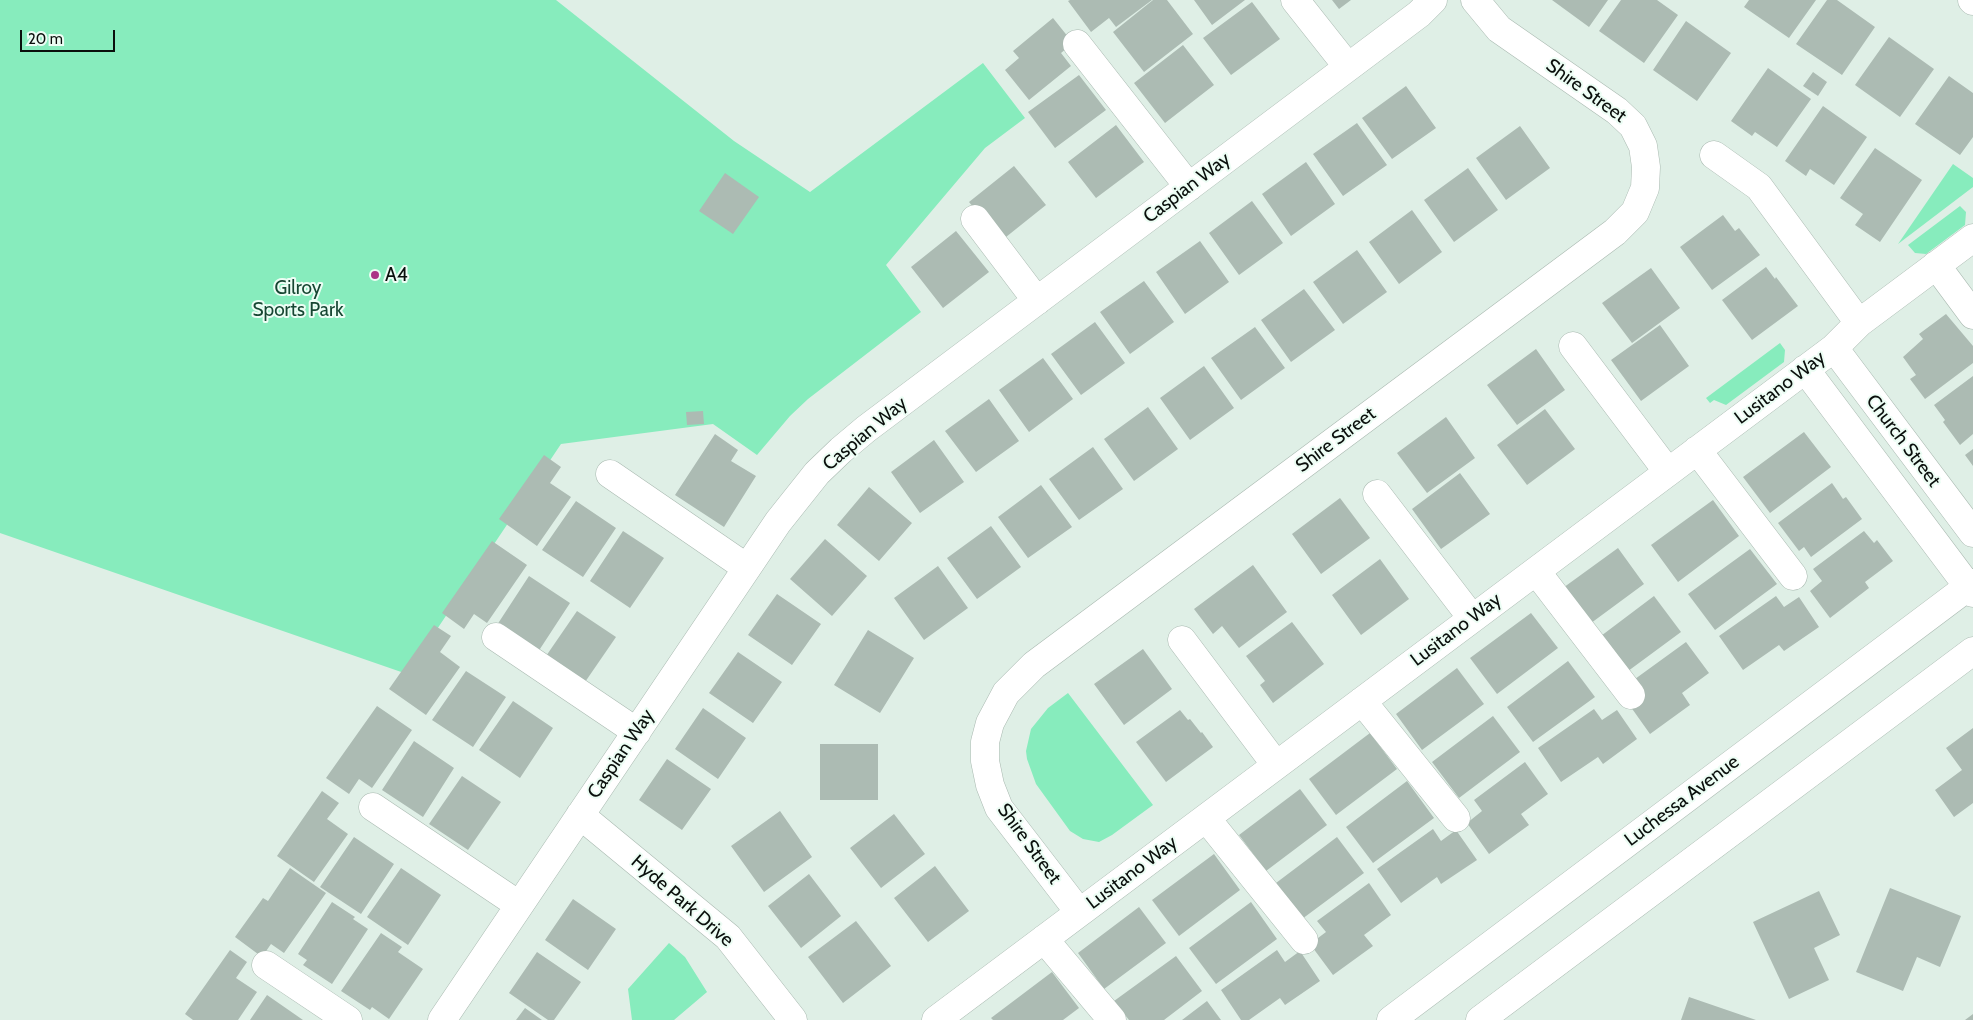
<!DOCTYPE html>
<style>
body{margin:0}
#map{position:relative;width:1973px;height:1020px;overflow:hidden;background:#dfefe6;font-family:Cabin,sans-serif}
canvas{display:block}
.scale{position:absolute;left:20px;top:30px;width:95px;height:22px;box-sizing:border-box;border:2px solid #0a0f0c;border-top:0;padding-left:6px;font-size:15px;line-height:18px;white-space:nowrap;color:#0a0f0c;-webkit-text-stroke:4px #ecfdf4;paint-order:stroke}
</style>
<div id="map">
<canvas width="1973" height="1020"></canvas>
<div class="scale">20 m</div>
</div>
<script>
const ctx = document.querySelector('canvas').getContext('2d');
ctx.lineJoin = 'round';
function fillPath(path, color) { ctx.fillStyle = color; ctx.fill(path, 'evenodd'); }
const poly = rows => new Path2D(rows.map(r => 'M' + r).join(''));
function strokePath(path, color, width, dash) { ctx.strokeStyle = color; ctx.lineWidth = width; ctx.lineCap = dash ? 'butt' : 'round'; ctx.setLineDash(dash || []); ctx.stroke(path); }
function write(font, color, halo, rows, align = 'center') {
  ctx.font = font + ' Cabin,sans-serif'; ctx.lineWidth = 4; ctx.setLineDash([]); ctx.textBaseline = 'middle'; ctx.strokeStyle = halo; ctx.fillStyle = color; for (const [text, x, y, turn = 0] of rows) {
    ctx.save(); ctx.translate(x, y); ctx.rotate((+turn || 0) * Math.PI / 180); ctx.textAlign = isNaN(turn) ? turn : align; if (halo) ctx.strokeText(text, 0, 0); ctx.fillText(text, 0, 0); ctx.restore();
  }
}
const green = poly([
 [0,0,556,0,734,141,810,192,983,63,1025,118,985,148,886,265,921,312,808,399,790,416,757,455,713,424,561,444,407,674,0,533],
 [1953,164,1973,178,1973,187,1898,244],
 [1960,206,1966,212,1965,225,1926,254,1915,253,1908,245],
 [1780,343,1785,350,1784,362,1726,405,1714,400,1710,403,1706,398],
 [1068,693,1153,805,1112,835,1099,842,1083,839,1070,831,1036,784,1027,759,1026,751,1031,729,1048,708],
 [669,943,685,957,707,992,674,1020,632,1020,628,989]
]);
const building = poly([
 [1070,0,1152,0,1116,27,1109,18,1091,32,1068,1],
 [1153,0,1167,0,1193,34,1144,72,1113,32],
 [1194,0,1245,0,1212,25],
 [1332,0,1351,0,1339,9],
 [1552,0,1608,0,1589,27],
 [1621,0,1657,0,1678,15,1644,63,1599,31],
 [1749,0,1816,0,1789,38,1744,7],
 [1827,0,1837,0,1875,27,1842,75,1796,44],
 [1252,2,1280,39,1231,75,1203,38],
 [1053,18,1073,43,1061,53,1071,66,1029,100,1005,70,1019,58,1013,51],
 [1686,21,1731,53,1697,101,1653,70],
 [1889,37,1934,69,1900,117,1855,85],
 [1183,45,1214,85,1165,123,1134,83],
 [1768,68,1811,99,1777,147,1755,132,1752,136,1731,121],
 [1813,72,1827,82,1818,96,1803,86],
 [1079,75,1106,110,1055,148,1028,112],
 [1949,76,1973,93,1973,137,1960,155,1915,124],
 [1406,86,1436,128,1392,159,1362,118],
 [1823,106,1867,137,1834,185,1810,169,1806,176,1785,161],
 [1357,123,1387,165,1343,196,1313,154],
 [1116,125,1144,162,1096,198,1068,162],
 [1520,126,1550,168,1506,200,1476,158],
 [1875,148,1922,180,1880,242,1855,225,1863,214,1840,198],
 [1306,162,1335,204,1291,236,1262,194],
 [1014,166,1046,205,1001,241,969,202],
 [1468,168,1498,210,1454,242,1424,200],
 [725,173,759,197,733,234,699,211],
 [1252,201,1283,243,1239,275,1209,233],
 [1412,210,1442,252,1399,284,1369,242],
 [1723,215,1735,231,1739,228,1760,255,1712,290,1680,247],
 [956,231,989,272,943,308,911,267],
 [1200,241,1229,282,1185,314,1156,272],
 [1357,250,1387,292,1343,324,1313,282],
 [1766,267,1775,279,1776,277,1798,306,1752,340,1722,300],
 [1651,268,1680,308,1632,343,1602,303],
 [1144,281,1174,322,1130,354,1100,312],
 [1304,289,1335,330,1291,362,1261,320],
 [1946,314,1973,346,1973,363,1925,399,1910,379,1916,375,1903,357,1923,339,1919,334],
 [1095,322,1125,363,1081,395,1051,354],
 [1660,325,1689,366,1641,401,1611,360],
 [1255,327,1285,368,1241,400,1211,358],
 [1536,349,1565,390,1517,425,1487,385],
 [1043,358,1073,399,1029,432,999,390],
 [1204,366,1234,408,1190,440,1160,398],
 [1973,376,1973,434,1960,445,1943,422,1945,420,1934,405],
 [989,399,1019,441,976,472,945,431],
 [1148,407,1178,449,1134,481,1104,439],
 [1545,409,1575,449,1527,485,1497,445],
 [703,411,704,424,687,425,686,412],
 [1446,417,1475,458,1427,493,1397,453],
 [1804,432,1831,467,1770,513,1743,477],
 [715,434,738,450,731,461,756,476,724,527,675,495],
 [934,440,964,482,920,513,891,472],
 [1093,447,1123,489,1079,520,1049,479],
 [1973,449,1973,466,1965,455],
 [544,455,561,467,550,483,571,497,537,546,499,519],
 [1460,473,1490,514,1441,549,1412,509],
 [1832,483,1843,499,1846,497,1862,519,1811,557,1804,547,1799,551,1778,523],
 [1041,485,1072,527,1028,558,998,517],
 [869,487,912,523,879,561,837,525],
 [1340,498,1370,538,1321,574,1292,534],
 [1713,500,1739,536,1678,582,1651,545],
 [576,501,616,528,583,577,542,550],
 [991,526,1021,567,977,599,947,558],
 [623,531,664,558,630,608,590,581],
 [1864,531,1874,543,1877,540,1893,561,1865,582,1869,588,1830,618,1810,591,1822,581,1813,569],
 [825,539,867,576,832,616,790,579],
 [492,541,527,565,487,623,474,614,464,629,442,613],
 [1618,548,1644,584,1583,629,1556,593],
 [1750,549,1777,584,1715,630,1688,594],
 [1380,559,1409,599,1361,635,1332,595],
 [1253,565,1287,612,1239,648,1222,626,1213,634,1194,609],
 [938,566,968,608,924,640,894,598],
 [529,576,570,603,538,652,497,625],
 [777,594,821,624,792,665,748,635],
 [1654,596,1681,632,1620,677,1593,642],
 [1776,596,1784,607,1799,597,1819,627,1784,651,1779,645,1743,670,1719,636],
 [577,611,616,637,583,685,544,659],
 [1531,613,1558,648,1497,694,1470,658],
 [1292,622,1324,664,1273,703,1260,685,1265,681,1246,656],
 [434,625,451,636,440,652,460,667,426,715,389,689],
 [868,630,914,658,880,713,834,685],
 [1686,642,1709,673,1682,693,1690,705,1650,734,1628,703,1635,679],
 [1143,649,1172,689,1124,725,1094,684],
 [738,652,782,682,753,723,709,693],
 [1568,661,1595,697,1533,742,1507,707],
 [1457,668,1484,704,1422,750,1396,714],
 [466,671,506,697,473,747,432,720],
 [513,701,553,728,520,778,479,750],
 [377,706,412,730,372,788,359,779,349,794,326,778],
 [703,708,746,738,718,779,675,749],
 [1594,709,1602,720,1617,710,1637,739,1603,764,1598,757,1561,782,1538,748],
 [1180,710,1188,720,1190,719,1201,733,1202,732,1213,747,1166,782,1136,742],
 [1493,716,1520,752,1459,798,1432,762],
 [1973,728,1973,803,1954,817,1935,790,1962,770,1946,748],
 [1370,733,1397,769,1336,815,1309,779],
 [414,741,454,768,423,817,382,790],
 [820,744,878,744,878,800,820,800],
 [667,759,711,789,682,830,639,800],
 [1525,762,1548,794,1521,814,1529,825,1489,854,1467,823,1482,811,1474,800],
 [462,776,501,802,468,850,429,824],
 [1407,781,1434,818,1373,863,1346,827],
 [1300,789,1327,825,1266,871,1239,835],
 [322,791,339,803,327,819,348,834,314,882,277,856],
 [780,811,812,857,764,892,731,846],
 [894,814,925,854,881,888,850,848],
 [1433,829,1441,841,1456,830,1477,860,1441,884,1437,877,1401,903,1377,869],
 [354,837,394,864,361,914,320,887],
 [1337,837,1364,873,1302,919,1276,883],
 [1214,854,1240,890,1179,936,1152,900],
 [935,866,969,911,928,942,894,898],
 [290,868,326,893,284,953,271,944,262,957,235,937,263,898,268,901],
 [401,868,441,895,408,945,367,917],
 [809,874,841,916,801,948,768,906],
 [1369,883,1391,915,1364,935,1373,946,1333,975,1310,944,1326,932,1317,921],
 [1890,888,1961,916,1940,967,1917,957,1903,991,1856,972],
 [1819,891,1840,935,1814,948,1829,980,1789,999,1753,922],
 [573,899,616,929,588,970,545,940],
 [332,902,355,917,353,919,368,929,332,984,303,965,307,960,298,954],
 [1251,902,1277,939,1216,984,1189,948],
 [1139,907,1166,943,1104,989,1078,953],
 [856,921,891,966,843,1003,808,957],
 [381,933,402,947,398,952,423,969,389,1019,372,1007,370,1010,341,991],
 [230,950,247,962,236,978,257,992,238,1020,193,1020,185,1014],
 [1277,950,1285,962,1300,951,1320,981,1285,1005,1280,998,1249,1020,1241,1020,1221,990],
 [537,952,581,982,554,1020,548,1020,509,993],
 [1176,956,1202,991,1164,1020,1129,1020,1114,1001],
 [1052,972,1079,1008,1063,1020,993,1020,991,1018],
 [267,995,303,1020,250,1020],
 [1689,997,1756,1020,1681,1020],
 [1207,1001,1221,1020,1182,1020],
 [525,1008,542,1020,516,1020],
 [1973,1014,1973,1020,1965,1020]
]);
const minor = poly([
 [1295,0,1348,67],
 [1972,0,1973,1],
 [1077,44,1189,187],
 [1714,155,1759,187,1859,323],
 [975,219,1037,301],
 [1936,265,1973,315],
 [1573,346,1668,472],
 [1834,348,1973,533],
 [1805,369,1973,593],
 [1697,450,1793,576],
 [610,474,747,568],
 [1377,494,1472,618],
 [1536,571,1631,695],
 [496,637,637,732],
 [1182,640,1276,765],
 [1362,701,1456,818],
 [373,807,519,905],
 [580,815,728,937,793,1020],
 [1206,818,1304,940],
 [1079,912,999,808,990,785,985,761,985,742,990,723,1006,693,1034,665,1615,232,1635,212,1645,188,1646,167,1643,146,1633,126,1617,111,1499,29,1475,0],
 [1044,939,1112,1020],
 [266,965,348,1020],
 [442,1020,778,522,817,473,841,450,866,429,1419,14,1433,0],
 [936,1020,1834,348,1859,323,1973,238],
 [1391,1020,1973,583],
 [1480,1020,1973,651]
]);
const markers = [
 [375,275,5,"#ac3387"]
];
const streetNames = [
 ["Shire Street",1586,91,36],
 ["Caspian Way",1187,188,-37],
 ["Lusitano Way",1780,388,-37],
 ["Caspian Way",865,434,-40],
 ["Shire Street",1336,440,-37],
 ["Church Street",1903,441,53],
 ["Lusitano Way",1456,630,-37],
 ["Caspian Way",621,754,-56],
 ["Luchessa Avenue",1682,801,-37],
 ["Shire Street",1029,844,54],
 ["Lusitano Way",1132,873,-37],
 ["Hyde Park Drive",682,901,41]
];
const poiNames = [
 ["A4",385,275]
];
const parkNames = [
 ["Gilroy",298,288],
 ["Sports Park",298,310]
];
fillPath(green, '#87ecbd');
fillPath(building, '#acbbb3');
strokePath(minor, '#a9b9b0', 29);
strokePath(minor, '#fff', 28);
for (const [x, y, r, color] of markers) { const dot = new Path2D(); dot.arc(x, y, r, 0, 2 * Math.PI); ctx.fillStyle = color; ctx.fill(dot); strokePath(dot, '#ecfdf4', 2); }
write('19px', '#0a0f0c', '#ecfdf4', streetNames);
write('19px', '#0a0f0c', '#ecfdf4', poiNames, 'left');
write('19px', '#164632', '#ecfdf4', parkNames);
</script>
